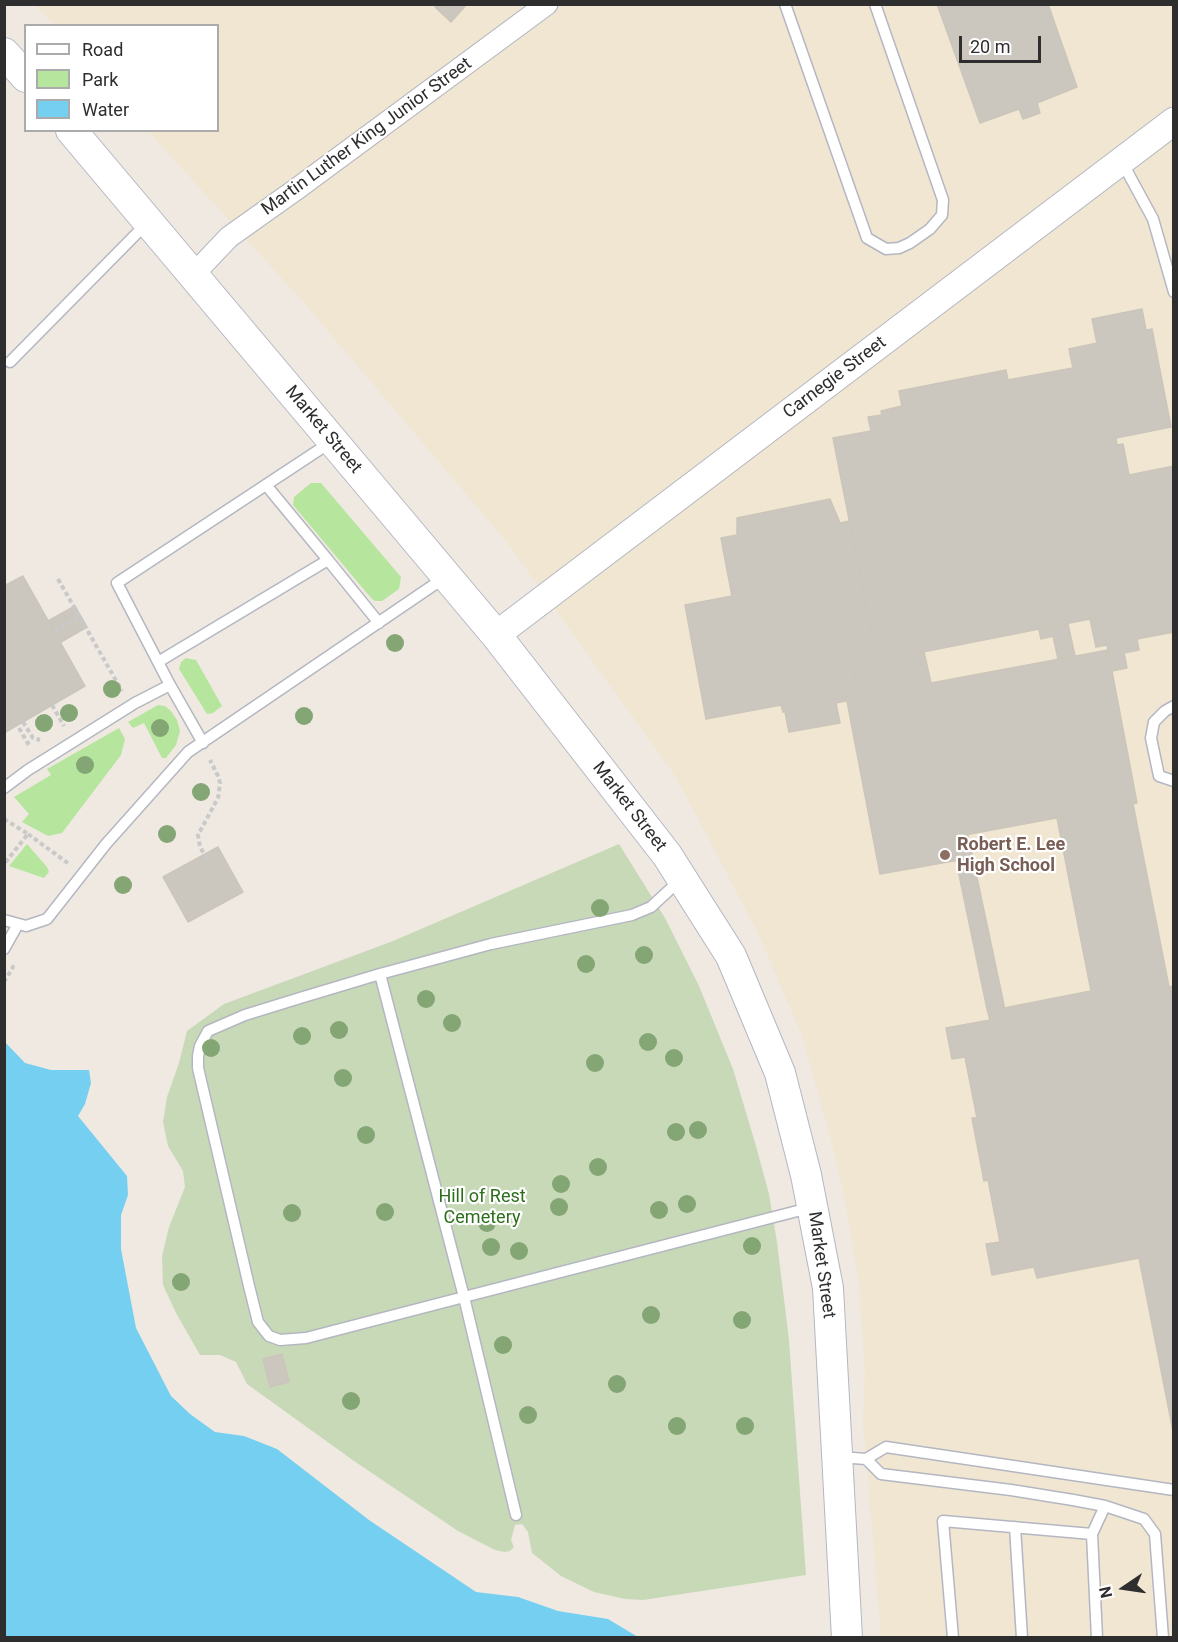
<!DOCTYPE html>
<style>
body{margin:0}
#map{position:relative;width:1178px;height:1642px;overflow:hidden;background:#efe9e1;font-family:Roboto,sans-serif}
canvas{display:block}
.frame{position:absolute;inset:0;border:6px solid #2e2e2e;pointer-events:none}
.legend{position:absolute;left:24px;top:24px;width:195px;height:108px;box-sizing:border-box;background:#fff;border:2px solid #ababab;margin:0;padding:8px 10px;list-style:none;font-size:18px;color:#2e2e2e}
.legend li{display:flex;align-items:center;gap:12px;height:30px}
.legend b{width:30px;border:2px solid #ababab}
.north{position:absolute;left:1094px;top:1558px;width:60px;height:60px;-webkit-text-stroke:4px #fff;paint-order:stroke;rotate:257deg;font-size:16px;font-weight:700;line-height:24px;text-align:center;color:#2e2e2e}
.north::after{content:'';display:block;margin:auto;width:21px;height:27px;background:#2e2e2e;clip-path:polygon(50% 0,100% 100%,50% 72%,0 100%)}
.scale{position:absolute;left:959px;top:36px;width:82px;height:27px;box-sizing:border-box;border:3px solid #2e2e2e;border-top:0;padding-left:8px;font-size:18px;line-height:21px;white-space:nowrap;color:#2e2e2e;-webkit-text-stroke:4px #fff;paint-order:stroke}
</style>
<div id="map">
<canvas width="1178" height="1642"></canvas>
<div class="frame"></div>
<ul class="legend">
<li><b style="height:8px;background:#fff"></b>Road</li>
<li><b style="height:16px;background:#b6e59e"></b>Park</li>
<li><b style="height:16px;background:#75cff0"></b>Water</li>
</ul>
<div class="north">N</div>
<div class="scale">20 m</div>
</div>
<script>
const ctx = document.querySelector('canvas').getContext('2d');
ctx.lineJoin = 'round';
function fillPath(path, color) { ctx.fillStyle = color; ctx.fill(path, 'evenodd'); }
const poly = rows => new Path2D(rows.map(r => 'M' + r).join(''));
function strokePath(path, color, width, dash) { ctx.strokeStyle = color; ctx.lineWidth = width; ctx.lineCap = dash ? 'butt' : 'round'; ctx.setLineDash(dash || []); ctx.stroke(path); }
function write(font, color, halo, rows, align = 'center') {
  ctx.font = font + ' Roboto,sans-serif'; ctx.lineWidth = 4.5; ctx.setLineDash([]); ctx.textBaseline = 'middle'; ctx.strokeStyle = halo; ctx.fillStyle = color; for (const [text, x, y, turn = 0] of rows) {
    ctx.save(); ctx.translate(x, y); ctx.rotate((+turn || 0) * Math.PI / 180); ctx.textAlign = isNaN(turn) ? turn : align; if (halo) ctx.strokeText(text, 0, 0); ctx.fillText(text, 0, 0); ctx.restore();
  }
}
const education = poly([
 [35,5,1173,5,1173,1637,881,1637,863,1423,865,1371,859,1284,844,1196,833,1148,802,1036,758,933,676,777,506,541,305,304,148,131,218,130,218,26,54,25]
]);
const green = poly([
 [311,483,321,483,401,577,399,589,382,601,375,601,371,598,293,505,294,497],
 [186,658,196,660,222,706,213,713,207,714,179,669,181,662],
 [158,705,165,706,171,711,177,720,180,731,176,745,166,758,162,758,144,723,133,728,128,722],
 [119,728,125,739,121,755,62,833,48,836,22,822,29,814,14,797,51,775,47,769],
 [27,844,47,867,49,872,44,878,9,866]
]);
const cemetery = poly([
 [619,844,665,918,699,986,733,1069,756,1146,769,1194,777,1242,789,1340,806,1575,643,1600,625,1599,594,1592,561,1576,532,1553,528,1532,522,1524,515,1525,511,1540,514,1547,510,1551,505,1552,495,1550,458,1531,354,1461,247,1384,236,1362,220,1355,200,1355,176,1313,163,1285,162,1256,169,1227,185,1187,183,1171,168,1146,163,1122,167,1097,179,1063,187,1031,224,1004,393,941]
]);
const water = poly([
 [4,1041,25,1063,51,1070,89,1070,91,1083,85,1104,78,1116,127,1176,128,1195,121,1215,121,1249,136,1328,171,1396,190,1414,215,1432,244,1436,277,1449,369,1520,476,1592,518,1597,558,1611,608,1619,638,1637,5,1637]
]);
const building = poly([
 [437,4,467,4,451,22,435,7,437,4],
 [937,4,1048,4,1077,87,1037,103,1040,113,1023,119,1019,109,980,123,937,4],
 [1142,309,1146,330,1152,329,1171,427,1116,438,1117,445,1123,444,1129,475,1174,466,1174,632,1137,639,1139,650,1124,653,1127,668,1112,671,1107,645,1096,647,1090,619,877,661,833,438,871,431,868,417,882,415,881,411,902,406,899,391,1006,370,1008,380,1073,368,1069,349,1097,343,1092,319,1142,309],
 [830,499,840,523,850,521,877,661,853,666,859,698,836,703,840,723,789,732,785,712,783,712,781,705,706,719,685,605,732,596,721,538,737,535,737,518,830,499],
 [23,576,85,686,4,733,4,586,23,576],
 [75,606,87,627,61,642,48,621,75,606],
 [1068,624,1075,656,1058,659,1053,636,1041,639,1039,630,1068,624],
 [1108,650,1137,803,954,837,959,860,880,874,847,701,859,698,853,666,924,652,931,683,1108,650],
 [1133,804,1169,987,1174,986,1173,1431,1139,1258,1037,1278,1034,1267,992,1275,986,1244,1000,1242,988,1180,984,1181,972,1118,977,1118,965,1057,952,1059,946,1028,990,1020,987,1009,1004,1005,1004,1008,1091,991,1057,818,1133,804],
 [968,835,1004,1005,987,1009,956,860,959,860,954,837,968,835],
 [218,847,243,892,188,922,163,877,218,847],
 [282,1354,289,1382,270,1387,263,1359,282,1354]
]);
const path = poly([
 [58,579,122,691],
 [55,632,80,617],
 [52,705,64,726],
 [23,722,33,738,40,740],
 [19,728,30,747],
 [4,819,28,834,4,864],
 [28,834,69,864],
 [207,859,200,847,198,835,218,798,220,783,218,776,210,760],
 [4,982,13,967,11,966]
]);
const service = poly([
 [785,4,867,238,886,249,899,248,910,243,930,229,942,215,943,200,875,4],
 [1122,162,1153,219,1174,292],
 [10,362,148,222],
 [331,442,117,583,158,662,328,560,379,623],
 [266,485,328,560],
 [158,662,170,685],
 [1174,706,1165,711,1154,722,1151,738,1159,776,1174,781],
 [4,788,28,770,135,703,170,685,203,743],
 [4,920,26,926,47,919,106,844,188,752,444,578],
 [4,949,18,924],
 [380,974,464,1297,306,1338,280,1340,269,1336,258,1322,249,1286,198,1068,198,1056,200,1046,208,1031,245,1015,300,998,380,974,491,944,632,915,651,907,679,881],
 [840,1457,866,1459,886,1447,1174,1490],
 [866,1459,881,1474,1011,1490,1073,1500,1105,1506,1144,1519,1155,1534,1163,1638],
 [516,1515,464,1297,809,1208],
 [1015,1527,1022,1638],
 [1092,1534,1105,1506],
 [953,1638,943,1521,1092,1534,1097,1638]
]);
const minor = poly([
 [193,275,229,237,298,188,547,4]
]);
const tertiary = poly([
 [496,635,1174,121]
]);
const secondary = poly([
 [4,53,26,77],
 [71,130,496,635,667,855,731,956,780,1073,806,1175,828,1288,847,1638]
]);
const trees = [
 [395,643],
 [112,689],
 [69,713],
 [304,716],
 [44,723],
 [160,728],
 [85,765],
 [201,792],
 [167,834],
 [123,885],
 [600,908],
 [644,955],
 [586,964],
 [426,999],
 [452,1023],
 [339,1030],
 [302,1036],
 [648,1042],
 [211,1048],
 [674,1058],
 [595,1063],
 [343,1078],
 [698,1130],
 [676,1132],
 [366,1135],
 [598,1167],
 [561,1184],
 [687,1204],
 [559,1207],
 [659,1210],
 [385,1212],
 [292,1213],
 [487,1223],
 [752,1246],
 [491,1247],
 [519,1251],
 [181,1282],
 [651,1315],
 [742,1320],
 [503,1345],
 [617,1384],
 [351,1401],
 [528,1415],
 [677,1426],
 [745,1426]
];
const markers = [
 [945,855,6,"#8d6e63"]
];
const streetNames = [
 ["Martin Luther King Junior Street",367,137,-36],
 ["Carnegie Street",835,378,-37],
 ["Market Street",323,430,50],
 ["Market Street",629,807,52],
 ["Market Street",821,1265,82]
];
const educationNames = [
 ["Robert E. Lee",957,845],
 ["High School",957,866]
];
const parkNames = [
 ["Hill of Rest",482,1197],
 ["Cemetery",482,1218]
];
fillPath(education, '#f0e6d1');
fillPath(green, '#b6e59e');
fillPath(cemetery, '#c8d9b8');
fillPath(water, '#75cff0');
fillPath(building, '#cbc7bf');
strokePath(building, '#cbc5ba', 1.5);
strokePath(service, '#b4b7c1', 13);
strokePath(minor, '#b4b7c1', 23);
strokePath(tertiary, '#b4b7c1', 29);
strokePath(secondary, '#b4b7c1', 32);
strokePath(path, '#c9c9c9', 4, [4.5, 3]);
strokePath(service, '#fff', 10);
strokePath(minor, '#fff', 21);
strokePath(tertiary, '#fff', 27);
strokePath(secondary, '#fff', 30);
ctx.fillStyle = '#84a574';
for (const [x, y] of trees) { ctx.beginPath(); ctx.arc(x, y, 9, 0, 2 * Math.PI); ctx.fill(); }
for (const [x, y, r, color] of markers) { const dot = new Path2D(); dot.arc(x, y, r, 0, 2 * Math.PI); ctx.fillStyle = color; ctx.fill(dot); strokePath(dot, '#fff', 2); }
write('18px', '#2e2e2e', '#fff', streetNames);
write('bold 18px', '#785e54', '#fff', educationNames, 'left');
write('18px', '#2c6e1b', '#fff', parkNames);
</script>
